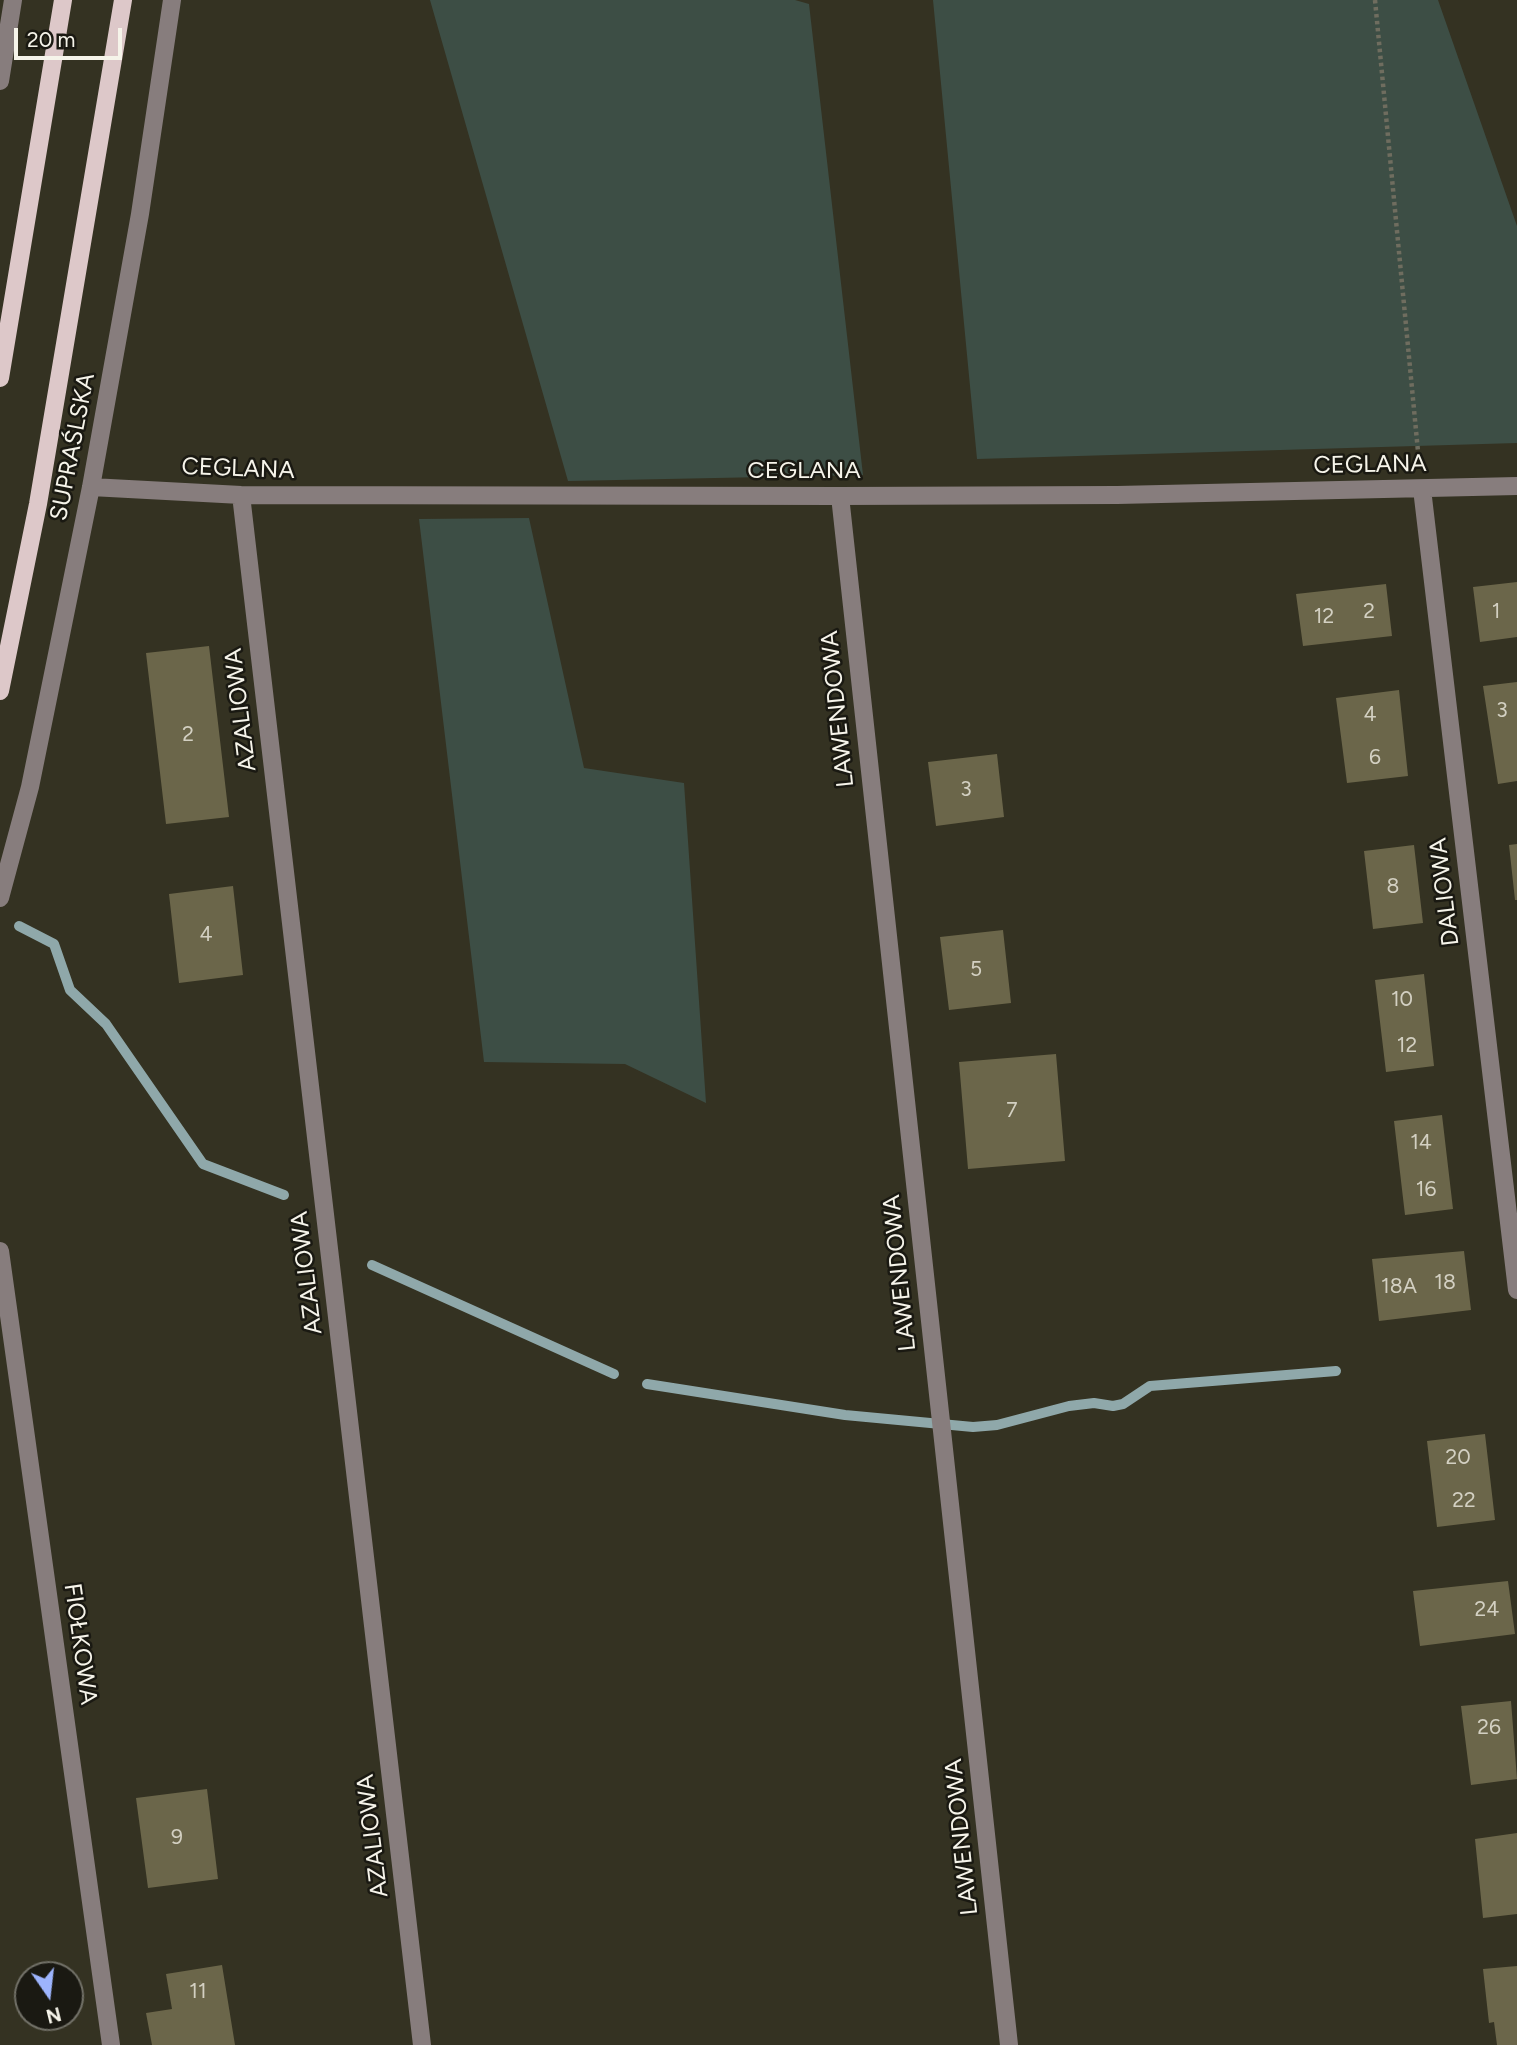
<!DOCTYPE html>
<meta charset="utf-8">
<style>
body{margin:0}
#map{position:relative;width:1517px;height:2045px;overflow:hidden;background:#343222;font-family:Figtree,sans-serif}
canvas{display:block}
.north{position:absolute;left:14px;top:1961px;width:70px;height:70px;box-sizing:border-box;background:#1a1912;border:2px solid #727168;border-radius:50%;rotate:166deg;font-size:19px;font-weight:700;line-height:28px;text-align:center;color:#f6f4ea}
.north::after{content:'';display:block;margin:auto;width:24px;height:32px;background:#9db4fd;clip-path:polygon(50% 0,100% 100%,50% 72%,0 100%)}
.scale{position:absolute;left:14px;top:28px;width:108px;height:32px;box-sizing:border-box;border:4px solid #f6f4ea;border-top:0;padding-left:9px;font-size:21px;line-height:24px;white-space:nowrap;color:#f6f4ea;-webkit-text-stroke:5px #1a1912;paint-order:stroke}
</style>
<div id="map">
<canvas width="1517" height="2045"></canvas>
<div class="north">N</div>
<div class="scale">20 m</div>
</div>
<script>
const ctx = document.querySelector('canvas').getContext('2d');
ctx.lineJoin = 'round';
function fillPath(path, color) { ctx.fillStyle = color; ctx.fill(path, 'evenodd'); }
const poly = rows => new Path2D(rows.map(r => 'M' + r).join(''));
function strokePath(path, color, width, dash) { ctx.strokeStyle = color; ctx.lineWidth = width; ctx.lineCap = dash ? 'butt' : 'round'; ctx.setLineDash(dash || []); ctx.stroke(path); }
function write(font, color, halo, rows, align = 'center') {
  ctx.font = font + ' Figtree,sans-serif'; ctx.lineWidth = 5; ctx.setLineDash([]); ctx.textBaseline = 'middle'; ctx.strokeStyle = halo; ctx.fillStyle = color; for (const [text, x, y, turn = 0] of rows) {
    ctx.save(); ctx.translate(x, y); ctx.rotate((+turn || 0) * Math.PI / 180); ctx.textAlign = isNaN(turn) ? turn : align; if (halo) ctx.strokeText(text, 0, 0); ctx.fillText(text, 0, 0); ctx.restore();
  }
}
const green = poly([
 [430,0,795,0,809,4,863,475,568,481],
 [933,0,1438,0,1517,226,1517,443,977,459],
 [529,518,584,768,684,783,706,1103,625,1064,484,1062,419,519]
]);
const stream = poly([
 [19,926,54,944,70,990,106,1024,203,1164,284,1195],
 [372,1265,614,1374],
 [647,1384,845,1415,973,1427,997,1425,1069,1406,1094,1403,1113,1406,1123,1404,1150,1386,1336,1371]
]);
const building = poly([
 [1517,582,1517,637,1480,642,1473,587],
 [1386,584,1392,636,1303,646,1296,594],
 [209,646,229,817,166,824,146,653],
 [1517,682,1517,781,1498,784,1483,686],
 [1399,690,1408,776,1347,783,1336,698],
 [997,754,1004,817,936,826,928,762],
 [1517,844,1517,900,1515,900,1509,845],
 [1414,845,1423,923,1373,929,1364,851],
 [233,886,243,975,179,983,169,894],
 [1003,930,1011,1003,949,1010,940,937],
 [1424,974,1434,1066,1386,1072,1375,980],
 [1056,1054,1065,1161,968,1169,959,1062],
 [1442,1115,1453,1209,1405,1215,1394,1121],
 [1464,1251,1471,1310,1379,1321,1372,1259],
 [1485,1434,1495,1520,1437,1527,1427,1441],
 [1508,1581,1515,1634,1420,1646,1413,1591],
 [1511,1701,1517,1779,1471,1785,1461,1706],
 [207,1789,218,1879,148,1888,136,1798],
 [1517,1833,1517,1914,1483,1918,1475,1839],
 [222,1965,235,2045,152,2045,146,2013,172,2009,166,1974],
 [1517,1966,1517,2045,1497,2045,1494,2022,1489,2023,1483,1969]
]);
const path = poly([
 [1375,0,1419,462]
]);
const minor = poly([
 [0,81,13,0],
 [91,487,241,495,840,496,1117,495,1517,486],
 [1422,489,1517,1290],
 [241,495,422,2045],
 [840,496,1009,2045],
 [0,898,30,787,91,487,140,214,172,0],
 [0,1251,111,2045]
]);
const major = poly([
 [0,378,63,0],
 [0,691,38,504,123,0]
]);
const numberNames = [
 ["2",1369,612],
 ["1",1496,612],
 ["12",1324,617],
 ["3",1502,711],
 ["4",1370,715],
 ["2",188,735],
 ["6",1375,758],
 ["3",966,790],
 ["8",1393,887],
 ["4",206,935],
 ["5",976,970],
 ["10",1402,1000],
 ["12",1407,1046],
 ["7",1012,1111],
 ["14",1421,1143],
 ["16",1426,1190],
 ["18",1445,1283],
 ["18A",1399,1287],
 ["20",1458,1458],
 ["22",1464,1501],
 ["24",1487,1610],
 ["26",1489,1728],
 ["9",177,1838],
 ["11",198,1992]
];
const streetNames = [
 ["SUPRAŚLSKA",73,447,-79],
 ["CEGLANA",1370,465,-1],
 ["CEGLANA",238,469,2],
 ["CEGLANA",804,471],
 ["LAWENDOWA",838,709,-96],
 ["AZALIOWA",241,710,-97],
 ["DALIOWA",1445,892,-97],
 ["AZALIOWA",307,1273,-97],
 ["LAWENDOWA",900,1273,-96],
 ["FIOŁKOWA",80,1644,82],
 ["AZALIOWA",373,1836,-97],
 ["LAWENDOWA",962,1837,-96]
];
fillPath(green, '#3d4e45');
strokePath(stream, '#8fa8aa', 10);
fillPath(building, '#6b664a');
strokePath(path, '#6f6d5f', 4.5, [3.5, 3.5]);
strokePath(minor, '#877d7d', 18);
strokePath(major, '#ddc8c9', 18);
write('21px', '#d3d0c2', null, numberNames);
write('24px', '#f6f4ea', '#1a1912', streetNames);
</script>
